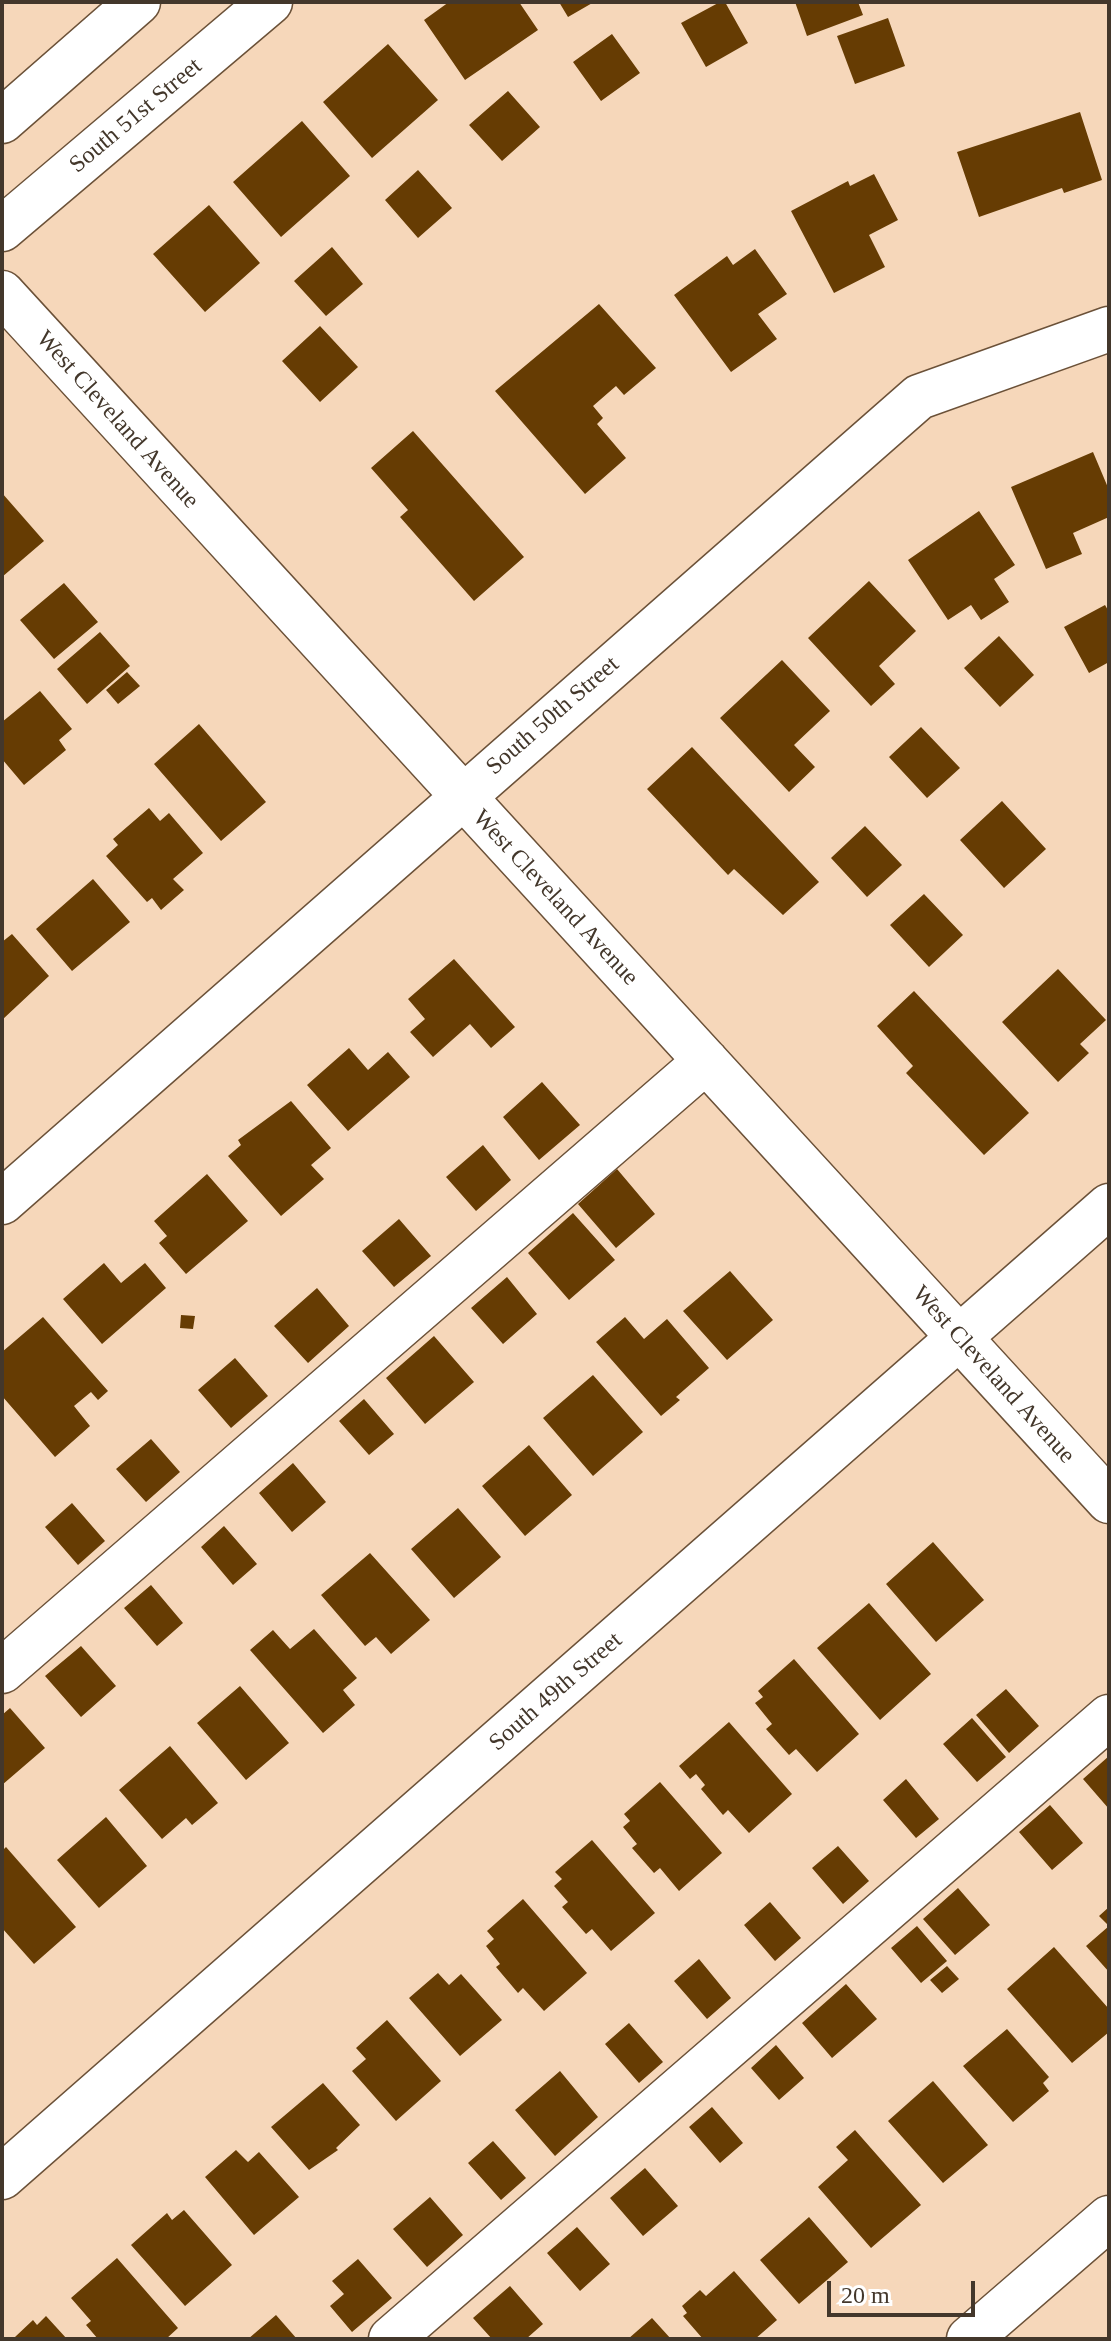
<!DOCTYPE html>
<style>
body{margin:0}
#map{position:relative;width:1111px;height:2341px;overflow:hidden;background:#f6d7ba;font-family:Georgia,serif}
canvas{display:block}
.frame{position:absolute;inset:0;border:4px solid #43372b;pointer-events:none}
.scale{position:absolute;left:827px;top:2281px;width:148px;height:36px;box-sizing:border-box;border:4px solid #43372b;border-top:0;padding-left:10px;font-size:24px;line-height:28px;white-space:nowrap;color:#43372b;-webkit-text-stroke:6px #fff;paint-order:stroke}
</style>
<div id="map">
<canvas width="1111" height="2341"></canvas>
<div class="frame"></div>
<div class="scale">20 m</div>
</div>
<script>
const ctx = document.querySelector('canvas').getContext('2d');
ctx.lineJoin = 'round';
function fillPath(path, color) { ctx.fillStyle = color; ctx.fill(path, 'evenodd'); }
const poly = rows => new Path2D(rows.map(r => 'M' + r).join(''));
function strokePath(path, color, width, dash) { ctx.strokeStyle = color; ctx.lineWidth = width; ctx.lineCap = dash ? 'butt' : 'round'; ctx.setLineDash(dash || []); ctx.stroke(path); }
function write(font, color, halo, rows, align = 'center') {
  ctx.font = font + ' Georgia,serif'; ctx.lineWidth = 8; ctx.setLineDash([]); ctx.textBaseline = 'middle'; ctx.strokeStyle = halo; ctx.fillStyle = color; for (const [text, x, y, turn = 0] of rows) {
    ctx.save(); ctx.translate(x, y); ctx.rotate((+turn || 0) * Math.PI / 180); ctx.textAlign = isNaN(turn) ? turn : align; if (halo) ctx.strokeText(text, 0, 0); ctx.fillText(text, 0, 0); ctx.restore();
  }
}
const building = poly([
 [449,2,519,2,538,30,465,80,424,20],
 [559,2,594,2,568,17],
 [720,2,725,2,748,43,706,67,681,23],
 [795,2,858,2,863,15,807,36],
 [888,18,905,66,855,84,837,36],
 [612,34,640,73,601,101,573,62],
 [388,44,438,100,372,158,323,102],
 [508,91,540,127,502,161,469,125],
 [1080,112,1102,180,1064,193,1062,188,979,217,957,152],
 [302,121,350,176,281,237,233,182],
 [418,170,452,208,418,238,385,200],
 [874,174,898,220,869,235,885,267,834,293,791,211,848,181,850,186],
 [209,205,260,263,205,312,153,254],
 [332,247,363,284,326,316,294,281],
 [755,249,787,294,758,314,777,339,731,372,674,295,727,256,733,265],
 [599,304,656,368,624,395,616,386,593,406,603,418,597,424,626,458,585,494,495,391],
 [320,326,358,367,320,402,282,361],
 [413,431,524,557,474,601,400,517,408,510,371,468],
 [1093,452,1109,490,1109,517,1073,533,1082,554,1046,569,1011,487],
 [2,493,44,541,2,577],
 [979,511,1015,565,994,579,1009,602,981,620,971,605,948,620,908,560],
 [869,581,916,631,879,666,895,684,871,706,808,638],
 [64,583,98,622,54,659,20,620],
 [1105,605,1109,612,1109,662,1089,673,1064,627],
 [100,632,130,666,87,704,57,669],
 [999,636,1034,675,1000,707,964,668],
 [782,660,830,711,794,745,815,767,789,792,720,718],
 [127,672,140,686,118,704,106,690],
 [40,691,72,729,59,740,66,750,24,785,2,759,2,722],
 [199,724,266,802,221,841,154,764],
 [921,727,960,768,927,798,889,757],
 [692,747,819,882,783,915,734,869,728,875,647,789],
 [1002,801,1046,849,1004,888,960,840],
 [149,808,160,821,169,813,203,853,173,879,184,890,161,910,152,898,147,902,106,856,118,845,113,839],
 [865,826,902,865,867,897,831,858],
 [93,879,130,922,72,971,36,929],
 [924,894,963,935,929,967,890,925],
 [12,934,49,976,2,1020,2,942],
 [454,959,515,1027,491,1048,470,1024,433,1057,410,1032,425,1019,408,999],
 [1058,969,1106,1020,1080,1044,1089,1053,1058,1082,1002,1022],
 [914,991,1029,1113,984,1155,906,1073,913,1066,877,1026],
 [349,1048,368,1070,388,1052,410,1077,348,1131,307,1085],
 [542,1082,580,1125,539,1160,503,1117],
 [291,1101,331,1148,311,1165,324,1179,281,1216,228,1156,241,1145,238,1140],
 [483,1145,511,1180,476,1211,446,1177],
 [617,1169,655,1214,616,1248,578,1204],
 [207,1174,248,1221,186,1274,159,1243,167,1236,154,1221],
 [573,1213,615,1260,569,1300,528,1253],
 [399,1219,431,1256,394,1287,362,1251],
 [104,1263,121,1283,145,1263,166,1288,102,1344,63,1299],
 [730,1271,773,1320,727,1360,683,1311],
 [507,1277,537,1314,503,1344,471,1308],
 [317,1288,349,1326,308,1363,274,1326],
 [181,1315,195,1316,193,1329,180,1328],
 [43,1317,108,1391,98,1400,91,1392,74,1406,90,1426,55,1457,2,1396,2,1352],
 [625,1317,644,1339,667,1319,709,1368,676,1397,680,1400,661,1416,596,1342],
 [434,1336,474,1382,425,1424,386,1378],
 [235,1358,268,1396,231,1428,198,1390],
 [593,1375,643,1432,593,1476,543,1418],
 [364,1399,394,1434,369,1455,339,1421],
 [151,1439,180,1472,146,1502,116,1469],
 [529,1445,572,1495,525,1536,482,1486],
 [293,1463,326,1502,292,1532,259,1493],
 [72,1503,105,1541,78,1565,45,1527],
 [458,1508,501,1557,454,1598,411,1549],
 [224,1526,257,1564,233,1585,201,1547],
 [933,1542,984,1600,936,1642,886,1584],
 [370,1553,430,1620,391,1654,376,1637,365,1646,321,1595],
 [151,1585,183,1623,157,1646,124,1608],
 [869,1603,931,1674,880,1720,817,1648],
 [314,1629,357,1678,343,1690,355,1705,323,1733,250,1650,273,1630,290,1649],
 [81,1646,116,1686,81,1717,45,1676],
 [794,1659,859,1734,817,1772,796,1749,789,1755,766,1729,772,1724,755,1703,763,1697,758,1691],
 [240,1686,289,1743,246,1780,197,1723],
 [1006,1689,1039,1726,1009,1753,976,1715],
 [10,1708,45,1748,2,1785,2,1715],
 [972,1718,1006,1757,977,1782,943,1744],
 [729,1722,792,1794,749,1833,728,1810,723,1815,701,1789,705,1785,696,1774,690,1779,679,1766],
 [170,1746,218,1803,192,1825,186,1818,162,1839,119,1790],
 [1109,1756,1109,1809,1083,1779],
 [906,1779,939,1819,916,1838,883,1800],
 [660,1782,722,1853,679,1891,660,1868,654,1873,632,1848,637,1844,623,1827,630,1821,624,1814],
 [1050,1805,1083,1843,1052,1870,1019,1832],
 [106,1817,147,1866,99,1908,57,1860],
 [592,1840,655,1913,611,1951,592,1929,586,1934,562,1907,568,1902,554,1886,562,1879,555,1872],
 [838,1846,869,1881,843,1904,812,1868],
 [6,1847,76,1927,34,1964,2,1928,2,1851],
 [958,1888,990,1925,955,1955,923,1919],
 [523,1899,587,1973,544,2011,523,1988,518,1993,496,1967,500,1964,486,1946,494,1939,487,1931],
 [770,1902,801,1938,775,1961,744,1925],
 [1109,1907,1109,1972,1086,1946,1109,1926,1099,1916],
 [917,1926,947,1961,921,1983,891,1948],
 [1054,1947,1109,2009,1109,2032,1072,2063,1007,1989],
 [699,1959,731,1998,707,2019,674,1981],
 [947,1966,959,1979,942,1993,930,1980],
 [438,1973,449,1985,461,1974,502,2020,460,2056,409,1998],
 [846,1984,877,2019,832,2058,802,2023],
 [387,2020,441,2081,396,2121,352,2071,366,2059,356,2048],
 [629,2023,663,2062,639,2083,605,2044],
 [1007,2029,1049,2077,1043,2083,1049,2091,1013,2122,963,2066],
 [776,2045,804,2078,779,2100,751,2068],
 [560,2071,598,2117,555,2156,515,2110],
 [933,2081,988,2145,943,2183,888,2121],
 [323,2083,360,2125,336,2148,338,2150,309,2170,271,2127],
 [712,2107,743,2143,720,2163,689,2127],
 [855,2130,921,2205,871,2248,818,2187,848,2160,836,2147],
 [493,2141,526,2178,501,2200,468,2163],
 [236,2150,248,2162,259,2152,299,2197,254,2235,205,2177],
 [645,2168,678,2206,643,2236,610,2198],
 [430,2197,463,2235,427,2267,393,2229],
 [184,2210,232,2265,185,2306,131,2245,167,2213,172,2220],
 [809,2217,848,2262,799,2304,760,2260],
 [577,2227,610,2264,580,2291,547,2253],
 [117,2258,178,2328,166,2339,98,2339,86,2325,91,2321,71,2298],
 [358,2259,392,2298,352,2332,330,2306,344,2294,332,2281],
 [734,2271,777,2320,755,2339,703,2339,683,2316,687,2313,682,2306,700,2290,706,2296],
 [510,2286,543,2324,526,2339,492,2339,473,2318],
 [276,2315,297,2339,248,2339],
 [46,2316,67,2339,15,2337,33,2320,37,2325],
 [652,2318,671,2339,628,2339]
]);
const minor = poly([
 [2,121,138,2],
 [2,229,270,2],
 [2,293,1109,1501],
 [2,1202,919,397,1109,329],
 [2,1671,706,1061],
 [2,2177,1109,1206],
 [391,2339,1109,1717],
 [969,2339,1109,2218]
]);
const streetNames = [
 ["South 51st Street",136,116,-40],
 ["West Cleveland Avenue",117,420,48],
 ["South 50th Street",553,716,-41],
 ["West Cleveland Avenue",555,898,47],
 ["West Cleveland Avenue",993,1375,48],
 ["South 49th Street",556,1692,-41]
];
fillPath(building, '#663c03');
strokePath(minor, '#6b5138', 47);
strokePath(minor, '#fff', 44);
write('24px', '#43372b', '#fff', streetNames);
</script>
